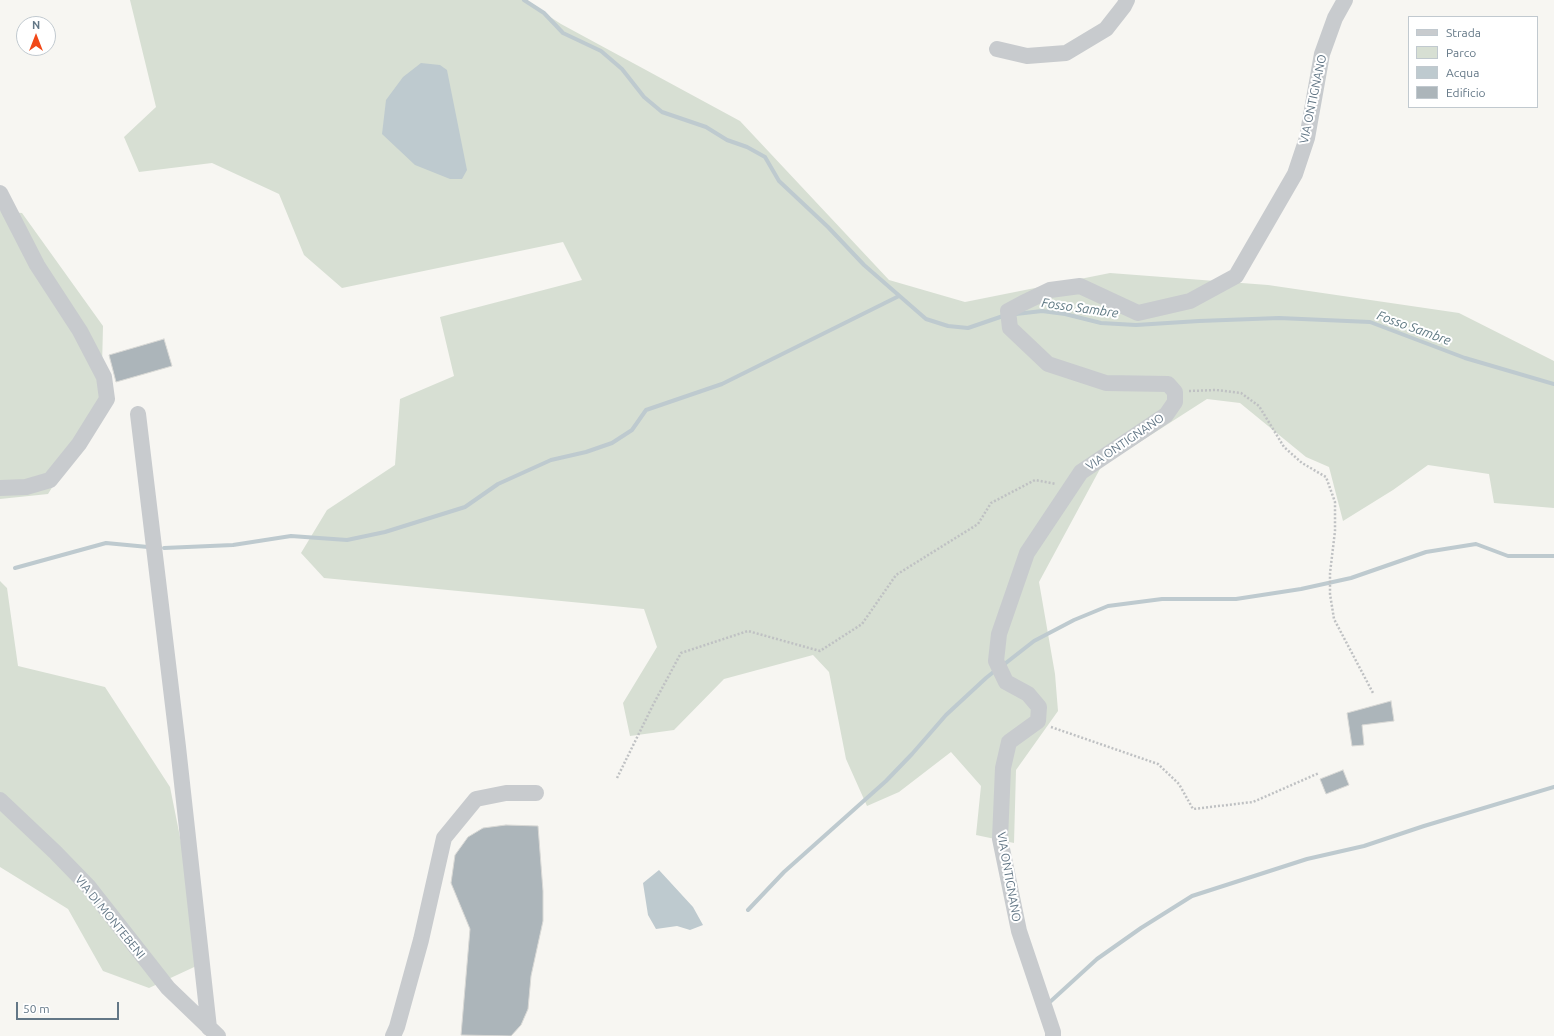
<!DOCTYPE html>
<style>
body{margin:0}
#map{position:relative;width:1554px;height:1036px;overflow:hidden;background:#f7f6f2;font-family:Ubuntu,sans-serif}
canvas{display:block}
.legend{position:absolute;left:1408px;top:16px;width:130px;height:92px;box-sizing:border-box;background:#fff;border:1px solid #c1c9cf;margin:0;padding:5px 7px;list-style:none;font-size:12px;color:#637786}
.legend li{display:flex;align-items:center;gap:8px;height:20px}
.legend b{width:20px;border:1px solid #c1c9cf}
.north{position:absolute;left:16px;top:16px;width:40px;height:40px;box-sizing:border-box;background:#fff;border:1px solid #c1c9cf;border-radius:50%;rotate:0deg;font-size:11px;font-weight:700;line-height:16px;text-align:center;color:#637786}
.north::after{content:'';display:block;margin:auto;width:14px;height:18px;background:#f14818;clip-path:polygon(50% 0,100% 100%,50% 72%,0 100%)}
.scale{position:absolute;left:16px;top:1002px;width:103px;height:18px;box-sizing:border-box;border:2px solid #637786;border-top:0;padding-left:5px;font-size:12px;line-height:14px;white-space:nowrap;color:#637786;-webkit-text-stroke:3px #fff;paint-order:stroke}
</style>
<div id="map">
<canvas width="1554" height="1036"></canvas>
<ul class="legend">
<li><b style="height:5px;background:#c8cbce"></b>Strada</li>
<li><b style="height:11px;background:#d7dfd3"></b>Parco</li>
<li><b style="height:11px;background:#becacf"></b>Acqua</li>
<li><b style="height:11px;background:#acb5ba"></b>Edificio</li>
</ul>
<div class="north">N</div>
<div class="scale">50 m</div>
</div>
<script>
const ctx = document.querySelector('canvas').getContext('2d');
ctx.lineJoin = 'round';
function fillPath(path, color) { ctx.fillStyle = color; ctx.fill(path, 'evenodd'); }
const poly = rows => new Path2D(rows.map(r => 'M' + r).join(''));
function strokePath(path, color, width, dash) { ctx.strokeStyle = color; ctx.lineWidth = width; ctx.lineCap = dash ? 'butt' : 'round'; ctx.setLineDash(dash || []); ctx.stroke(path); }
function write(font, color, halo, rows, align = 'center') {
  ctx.font = font + ' Ubuntu,sans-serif'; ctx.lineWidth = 4; ctx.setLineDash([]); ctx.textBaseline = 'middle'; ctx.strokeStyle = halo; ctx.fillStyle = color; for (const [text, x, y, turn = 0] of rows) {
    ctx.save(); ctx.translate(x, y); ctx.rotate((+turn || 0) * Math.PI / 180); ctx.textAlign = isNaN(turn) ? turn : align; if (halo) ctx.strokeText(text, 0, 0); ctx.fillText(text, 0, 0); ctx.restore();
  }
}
const green = poly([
 [130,0,524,0,561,24,740,121,889,280,965,302,1110,273,1268,285,1459,313,1554,361,1554,508,1494,503,1489,474,1428,465,1393,490,1343,521,1329,467,1306,457,1240,403,1207,399,1101,467,1039,582,1055,674,1058,711,1016,770,1014,843,976,835,981,786,951,752,899,792,867,806,846,759,829,672,813,655,724,679,674,730,630,736,623,703,657,647,644,609,324,578,301,553,327,510,395,465,400,399,454,376,440,317,582,280,563,242,342,288,304,255,279,194,212,163,139,172,124,137,156,107],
 [0,211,22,213,103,326,101,409,48,494,0,499],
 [0,581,7,588,18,666,105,687,170,787,205,962,149,988,103,971,68,909,0,867]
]);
const water = poly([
 [421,63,440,65,447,70,467,170,462,179,450,179,415,165,382,134,386,100,403,77],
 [659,870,693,907,703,925,690,930,677,926,656,929,648,915,643,883]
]);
const stream = poly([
 [524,0,544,13,563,33,601,51,622,69,644,97,662,112,706,127,727,140,747,147,765,157,779,181,828,227,864,265,926,319,948,326,968,328,1006,315],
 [1016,314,1042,311,1065,314,1101,323,1136,325,1199,321,1279,318,1370,322,1465,358,1554,384],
 [164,548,233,545,291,536,347,540,385,532,465,507,498,484,551,460,586,452,612,443,632,430,646,410,722,384,899,296],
 [15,568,106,543,148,547],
 [1002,666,1034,641,1074,620,1108,606,1162,599,1236,599,1301,589,1351,578,1426,552,1476,544,1508,556,1554,556],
 [748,910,784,872,886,781,912,754,946,715,986,678,996,670],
 [1051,1001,1097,959,1141,928,1192,896,1307,859,1364,846,1424,826,1554,787]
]);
const building = poly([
 [164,339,172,366,116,382,109,355,164,339],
 [1391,701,1394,721,1362,725,1364,745,1352,746,1347,713,1391,701],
 [1343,770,1349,785,1326,794,1320,779,1343,770],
 [506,825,538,826,543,891,543,921,531,976,528,1009,521,1025,511,1036,461,1035,470,929,451,883,455,855,468,837,483,828,506,825]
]);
const path = poly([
 [1189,391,1216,390,1241,393,1259,406,1284,447,1302,463,1326,477,1335,502,1335,531,1330,573,1330,594,1334,619,1373,693],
 [1051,727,1158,764,1179,784,1193,809,1253,802,1319,773],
 [617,778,653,705,681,653,748,631,820,651,862,624,896,575,978,524,991,503,1035,480,1056,484]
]);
const minor = poly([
 [997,49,1027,56,1066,53,1106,29,1124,6,1127,0],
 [0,193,37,265,80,331,104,377,107,399,79,444,50,480,26,487,0,488],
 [138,414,178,747,209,1028],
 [0,800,55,852,88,886,168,988,218,1036],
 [393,1036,397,1027,421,940,444,838,476,799,506,793,536,793],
 [1053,1036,1053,1032,1019,931,1000,839,1003,768,1009,742,1038,721,1039,707,1028,694,1006,682,996,661,999,634,1027,553,1081,472,1166,415,1175,402,1175,392,1168,384,1106,383,1048,364,1010,328,1008,311,1023,303,1050,290,1080,286,1138,313,1190,301,1236,276,1295,174,1307,138,1322,54,1335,18,1345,0]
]);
const streetNames = [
 ["VIA ONTIGNANO",1313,99,-78],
 ["VIA ONTIGNANO",1125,442,-34],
 ["VIA ONTIGNANO",1009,877,80],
 ["VIA DI MONTEBENI",110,917,51]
];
const waterNames = [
 ["Fosso Sambre",1080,308,8],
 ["Fosso Sambre",1414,328,20]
];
fillPath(green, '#d7dfd3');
fillPath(water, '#becacf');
strokePath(stream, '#becacf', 4);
fillPath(building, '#acb5ba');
strokePath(building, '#d8d8d5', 1);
strokePath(path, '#bfc1c3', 2.5, [2, 2]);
strokePath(minor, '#c8cbce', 16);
write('12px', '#637786', '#fff', streetNames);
write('italic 13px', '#5f7983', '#fff', waterNames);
</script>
